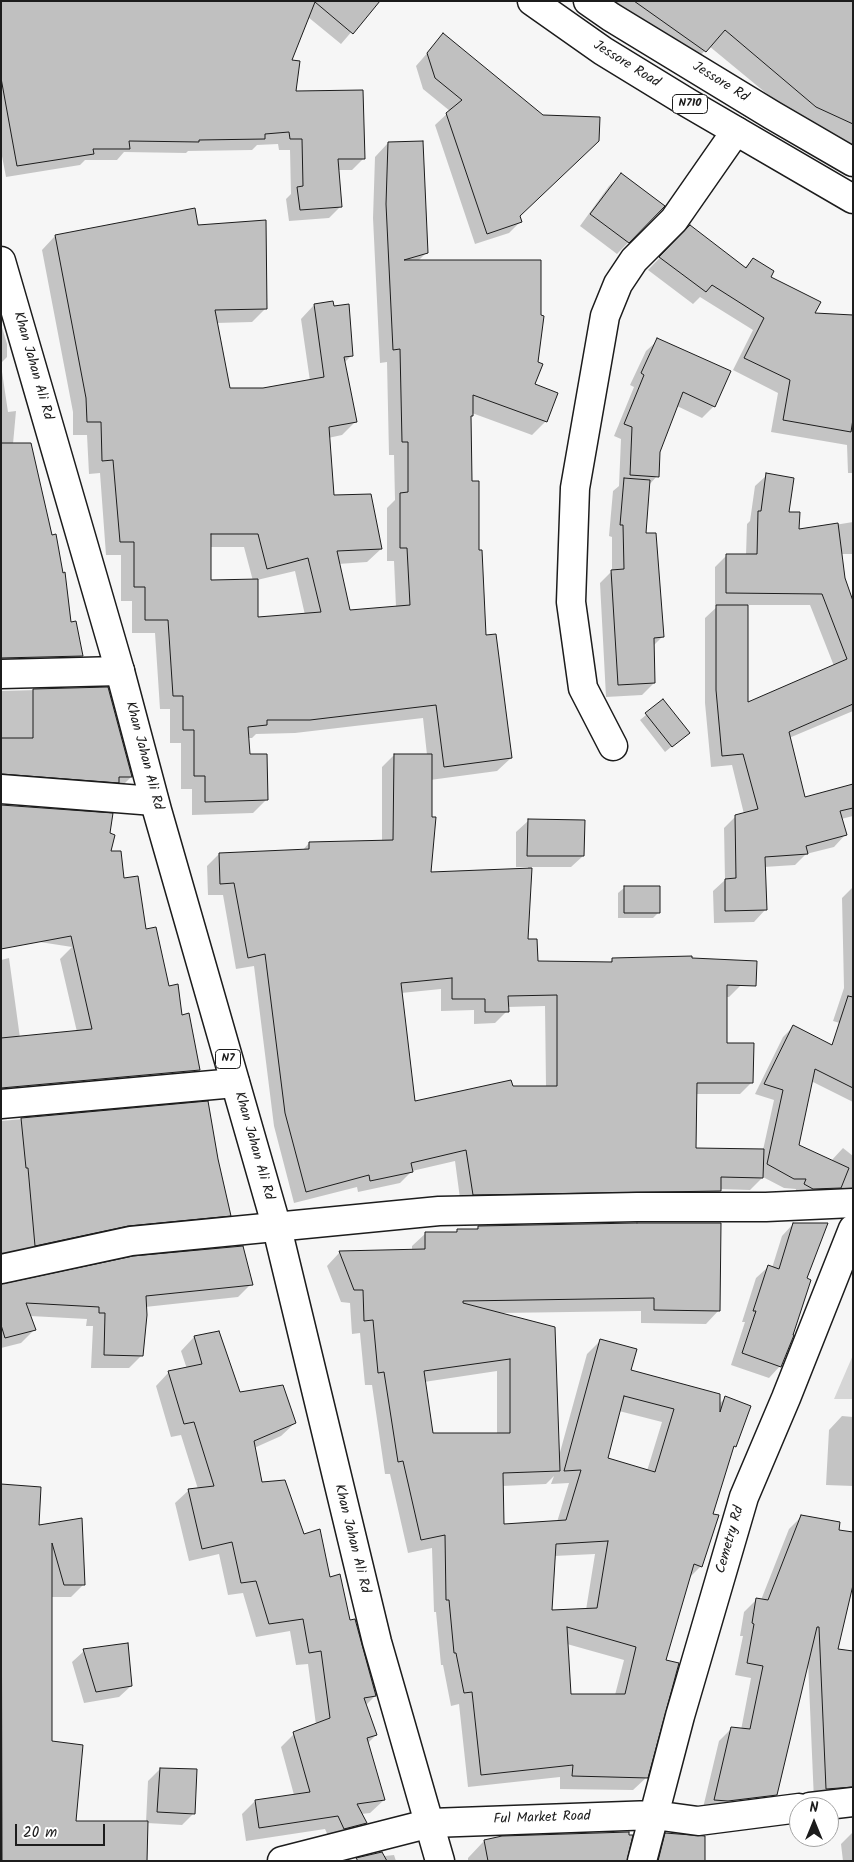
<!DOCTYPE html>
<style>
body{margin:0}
#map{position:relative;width:854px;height:1862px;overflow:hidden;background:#f6f6f6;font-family:Kalam,sans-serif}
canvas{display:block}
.frame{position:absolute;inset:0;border:2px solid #1c1c1c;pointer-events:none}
.north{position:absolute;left:789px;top:1797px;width:50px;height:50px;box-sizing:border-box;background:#fff;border:1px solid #a4a4a4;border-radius:50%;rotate:0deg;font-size:14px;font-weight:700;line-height:20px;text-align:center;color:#1c1c1c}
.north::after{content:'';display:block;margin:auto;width:18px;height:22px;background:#1c1c1c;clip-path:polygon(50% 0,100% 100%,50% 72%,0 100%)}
.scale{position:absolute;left:15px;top:1824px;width:90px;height:22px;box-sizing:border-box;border:2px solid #1c1c1c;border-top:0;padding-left:6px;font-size:15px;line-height:18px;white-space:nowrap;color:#1c1c1c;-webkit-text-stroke:4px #fff;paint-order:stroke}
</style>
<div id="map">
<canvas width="854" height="1862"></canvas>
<div class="frame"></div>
<div class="north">N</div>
<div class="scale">20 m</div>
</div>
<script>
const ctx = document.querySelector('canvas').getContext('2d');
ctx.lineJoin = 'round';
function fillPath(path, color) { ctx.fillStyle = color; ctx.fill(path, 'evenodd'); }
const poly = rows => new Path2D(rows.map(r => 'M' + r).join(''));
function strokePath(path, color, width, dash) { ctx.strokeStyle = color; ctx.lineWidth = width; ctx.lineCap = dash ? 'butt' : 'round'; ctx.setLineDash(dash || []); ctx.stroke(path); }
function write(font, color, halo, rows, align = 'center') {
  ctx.font = font + ' Kalam,sans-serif'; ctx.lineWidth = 4; ctx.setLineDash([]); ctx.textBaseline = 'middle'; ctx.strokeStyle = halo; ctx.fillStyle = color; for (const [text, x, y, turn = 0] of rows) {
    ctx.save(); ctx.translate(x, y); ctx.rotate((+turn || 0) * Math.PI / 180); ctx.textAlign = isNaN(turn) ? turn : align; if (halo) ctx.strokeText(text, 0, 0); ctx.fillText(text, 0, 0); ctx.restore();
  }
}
const green = poly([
 [853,1355,853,1399,834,1399]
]);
const shadow = poly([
 [1,1,378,1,341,44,308,17,291,61,295,93,364,158,352,170,338,170,340,207,329,218,289,221,286,199,291,194,290,150,279,150,278,144,257,145,252,150,188,151,186,153,124,152,117,160,85,160,80,165,6,177,1,151],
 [595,1,853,1,853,147,801,122,709,46,690,67],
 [443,35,542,116,518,216,520,222,509,233,475,244,435,125,450,111,423,89,416,66],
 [388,143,427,252,417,262,533,385,556,394,545,422,532,435,472,413,470,418,471,483,485,637,511,758,497,771,430,780,430,873,528,869,528,867,516,867,516,832,528,821,583,856,571,867,531,867,526,940,537,962,609,963,613,959,691,960,741,985,729,997,726,997,726,1044,752,1082,740,1094,695,1094,694,1149,763,1150,774,1100,755,1094,783,1037,793,1027,853,1057,853,1102,811,1081,797,1145,831,1161,843,1148,853,1156,853,1187,843,1197,795,1195,796,1189,784,1188,763,1177,750,1190,720,1189,720,1191,708,1203,461,1206,455,1161,412,1171,400,1183,358,1192,357,1187,294,1203,274,1126,254,966,236,969,223,895,208,895,207,866,219,854,302,851,309,843,382,841,382,767,394,755,427,755,423,718,295,733,256,734,252,738,248,738,248,755,267,799,253,813,192,815,192,789,181,789,181,743,170,743,170,709,160,709,155,633,132,633,132,601,121,601,121,555,106,555,100,473,89,474,87,435,73,435,73,412,42,250,55,236,197,226,266,308,252,322,216,323,229,389,263,390,310,381,301,319,314,305,352,355,344,363,356,421,342,435,328,438,332,497,381,549,367,562,338,564,349,611,396,607,394,561,387,561,387,508,395,500,394,455,389,455,387,362,380,363,373,218,375,157],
 [209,547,244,547,253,581,209,581],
 [295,571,305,615,257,618,257,580],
 [441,989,441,1011,474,1010,474,1024,495,1023,507,1011,507,1007,545,1006,546,1087,414,1103,401,993],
 [621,175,663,206,617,254,580,226,609,186],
 [678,239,744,268,753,260,769,277,813,315,853,316,853,473,848,473,847,445,771,432,778,393,733,370,753,330,700,297,693,304,648,270],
 [1,324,7,344,7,357,1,363],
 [658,340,714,406,702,418,677,406,659,452,657,476,649,485,645,535,662,637,653,646,654,683,642,695,606,697,600,583,612,571,612,537,609,536,613,491,619,486,621,439,614,436,634,387,630,385,646,351],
 [1,365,8,412,16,411,13,444,81,656,68,669,1,671],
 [767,475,798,531,853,522,853,554,841,554,844,578,853,605,853,711,789,738,804,798,853,786,853,816,841,819,845,835,834,847,806,854,795,865,764,867,765,910,754,922,714,923,713,891,725,880,724,828,736,816,744,814,732,765,711,767,705,703,705,618,719,605,715,605,715,567,727,555,746,555,747,524,750,521,755,486],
 [747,605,810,605,834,666,747,703],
 [107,688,131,777,118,790,1,787,1,691],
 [663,701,682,738,665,752,640,720],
 [1,805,112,815,108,834,109,853,123,879,181,1017,198,1070,185,1083,1,1100,1,960,9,958,20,1038,77,1032,60,959,72,947,1,936],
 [853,887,853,1027,833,1021,844,988,842,898],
 [624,888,658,913,653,918,618,918,618,893],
 [207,1102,217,1159,230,1215,217,1228,1,1263,1,1121],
 [793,1224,806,1279,780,1366,769,1378,731,1365,745,1322,742,1322,756,1278,768,1267,772,1268,782,1236],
 [478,1227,719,1310,706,1324,641,1323,641,1311,500,1313,559,1456,587,1354,600,1341,630,1371,719,1404,725,1398,735,1446,731,1450,711,1515,701,1566,688,1579,665,1661,647,1777,633,1790,560,1789,560,1777,468,1787,459,1704,451,1706,443,1665,441,1665,436,1612,434,1612,432,1548,408,1553,390,1474,385,1474,372,1385,365,1385,360,1333,352,1334,350,1303,341,1302,327,1266,340,1252,412,1251,412,1246,426,1233,454,1234,458,1230,475,1230],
 [497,1371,497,1434,432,1435,424,1382],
 [619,1411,662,1422,647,1471,607,1459],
 [554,1476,551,1484,569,1483,557,1522,503,1525,502,1486,546,1484],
 [595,1554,586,1610,551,1612,554,1556],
 [567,1644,624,1660,615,1695,570,1696],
 [251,1284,238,1297,145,1307,142,1355,129,1368,91,1368,93,1326,86,1326,87,1319,30,1316,34,1330,21,1343,1,1348,1,1285],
 [219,1332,239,1393,295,1423,281,1436,254,1448,260,1483,303,1536,329,1578,349,1621,375,1696,366,1705,376,1735,368,1743,384,1800,370,1813,361,1814,366,1823,353,1836,331,1842,325,1829,246,1841,242,1814,255,1801,294,1795,281,1747,294,1734,316,1725,308,1664,296,1665,290,1631,256,1637,243,1593,228,1595,219,1554,189,1561,175,1503,189,1490,198,1489,181,1435,171,1437,156,1386,169,1372,187,1369,181,1351,194,1337],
 [842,1416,853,1417,853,1486,826,1485,829,1430],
 [1,1485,38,1526,81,1520,83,1585,71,1597,51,1597,51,1742,74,1822,146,1822,148,1781,160,1769,193,1814,182,1825,147,1823,144,1861,1,1861],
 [801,1517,838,1531,853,1533,853,1592,850,1591,837,1650,853,1653,853,1800,814,1801,808,1661,776,1794,763,1807,702,1812,719,1741,731,1729,741,1730,751,1678,735,1675,743,1636,740,1636,744,1612,757,1599,761,1600,789,1529],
 [84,1651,131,1686,119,1697,84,1703,72,1662],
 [853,1832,853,1861,843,1861,841,1844],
 [666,1835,703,1861,647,1861,649,1852],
 [484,1841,626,1861,468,1861,468,1858],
 [394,1855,396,1861,356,1861,357,1859]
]);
const building = poly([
 [1,1,380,1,353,34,315,2,292,60,300,61,296,91,363,90,365,159,338,159,342,207,300,210,297,187,303,186,302,139,290,139,289,132,265,134,265,139,199,140,199,142,129,141,130,149,93,149,94,154,17,166,1,78,1,1],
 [634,1,853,1,853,124,816,107,725,30,706,52,634,1],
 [443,33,543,115,600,117,599,141,520,216,522,222,487,234,446,113,462,100,435,78,427,53,443,33],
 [423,141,428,253,404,260,541,260,541,315,544,316,538,362,543,364,535,384,558,393,547,422,473,395,473,416,471,416,472,481,479,481,479,550,482,550,486,635,496,634,512,758,444,767,436,705,310,720,267,720,267,725,248,727,250,754,267,754,268,800,205,802,205,776,194,776,194,730,183,730,183,696,173,696,168,620,145,620,145,587,134,587,134,542,120,542,113,460,102,461,101,422,87,422,86,398,55,235,195,208,198,225,266,220,267,309,215,310,230,388,263,388,324,377,314,304,333,301,334,306,349,304,353,356,344,357,357,422,329,427,334,495,371,494,382,549,337,551,350,610,410,605,407,548,400,548,400,493,408,492,408,442,402,442,400,349,393,350,386,204,388,142,423,141],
 [211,534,258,534,267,569,308,558,321,612,258,617,258,579,211,580,211,534],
 [621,173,665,206,629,243,590,214,621,173],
 [690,225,746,268,753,258,774,271,771,277,821,302,815,313,853,315,853,419,851,432,783,420,790,380,744,358,764,318,712,285,706,292,659,257,690,225],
 [657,338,731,371,715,407,683,392,660,452,659,477,630,475,632,427,624,424,644,375,641,373,657,338],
 [1,443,31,443,52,535,56,534,63,573,65,572,71,622,76,621,83,656,1,658,1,443],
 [766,473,794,478,789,512,800,512,799,529,838,523,845,578,853,601,853,704,789,732,805,797,853,784,853,808,840,811,847,835,806,846,808,854,765,857,767,910,725,911,725,879,736,878,735,815,758,809,743,754,722,756,716,690,716,605,748,605,748,702,847,659,822,594,726,593,726,554,757,554,758,511,761,511,766,473],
 [624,478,650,480,646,533,656,533,664,637,654,638,655,683,618,685,611,570,624,569,623,525,620,525,624,478],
 [108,687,132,777,119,777,119,783,1,774,1,738,33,738,33,689,108,687],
 [663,699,690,733,672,747,645,713,663,699],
 [394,754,432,754,432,817,436,817,431,872,532,868,528,939,537,939,538,961,612,962,612,958,692,956,692,958,757,961,756,986,727,985,727,1043,754,1043,753,1083,697,1083,696,1148,764,1149,763,1178,721,1177,721,1191,473,1195,466,1150,411,1163,413,1172,370,1181,369,1175,306,1192,285,1113,265,954,248,958,234,883,220,884,219,853,309,849,309,842,393,840,394,754],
 [452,978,452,999,485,999,485,1012,509,1012,508,996,557,995,557,1086,513,1086,511,1080,415,1101,401,983,452,978],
 [1,805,113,813,110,833,115,835,111,851,121,851,124,878,138,876,146,929,156,927,169,986,178,984,182,1015,189,1013,200,1070,1,1088,1,1038,92,1029,71,936,1,949,1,805],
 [528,819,585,820,584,856,527,856,528,819],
 [624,886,660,886,660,913,624,913,624,886],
 [848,996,853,997,853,1088,815,1069,799,1145,849,1168,841,1188,813,1189,804,1184,806,1179,794,1179,767,1164,783,1090,764,1084,793,1025,832,1045,848,996],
 [208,1101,218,1159,231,1216,128,1226,35,1246,28,1168,26,1168,21,1118,208,1101],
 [637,1223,721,1223,720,1311,654,1310,654,1298,463,1301,463,1303,555,1327,560,1471,503,1473,504,1524,566,1520,581,1470,564,1471,600,1339,637,1349,631,1370,720,1394,720,1412,725,1396,751,1406,736,1447,734,1446,713,1514,719,1515,702,1567,694,1564,666,1660,679,1663,648,1778,572,1776,573,1765,481,1775,472,1692,464,1693,456,1653,454,1653,449,1600,446,1600,445,1535,421,1540,403,1461,398,1462,384,1372,378,1373,373,1320,364,1321,363,1290,354,1290,339,1251,425,1249,425,1232,457,1232,457,1229,478,1229,478,1226,637,1223],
 [510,1359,510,1433,433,1433,424,1371,510,1359],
 [624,1396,674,1409,655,1472,608,1458,624,1396],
 [608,1541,597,1608,552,1610,556,1544,608,1541],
 [567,1627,636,1647,625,1694,571,1694,567,1627],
 [793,1223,828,1223,807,1278,811,1280,793,1335,794,1335,781,1367,742,1353,756,1311,753,1311,768,1265,779,1269,793,1223],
 [243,1246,253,1285,146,1296,147,1315,143,1356,104,1355,105,1313,99,1313,99,1307,26,1303,36,1330,5,1338,1,1325,1,1284,133,1256,243,1246],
 [219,1331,240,1392,283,1385,296,1423,254,1441,262,1482,285,1480,304,1534,320,1529,330,1577,340,1574,350,1620,355,1619,376,1696,364,1698,377,1735,367,1738,385,1800,357,1804,367,1823,344,1829,338,1816,259,1828,255,1800,310,1792,293,1732,330,1718,321,1651,309,1653,303,1619,269,1624,256,1581,241,1583,232,1542,202,1549,188,1489,214,1486,194,1422,184,1424,168,1371,202,1364,194,1336,219,1331],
 [1,1484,41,1487,39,1525,82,1518,85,1585,64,1585,52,1543,52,1741,83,1745,76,1821,148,1821,147,1861,2,1861,1,1484],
 [801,1515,840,1522,839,1530,853,1532,853,1585,838,1649,853,1651,853,1787,826,1789,819,1627,817,1627,777,1795,728,1801,714,1800,731,1727,750,1729,763,1666,747,1663,754,1624,752,1623,756,1598,768,1600,801,1515],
 [128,1643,132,1686,96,1692,83,1649,128,1643],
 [160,1768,197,1769,195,1814,157,1812,160,1768],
 [629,1832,629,1835,633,1835,627,1861,488,1861,484,1840,502,1836,629,1832],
 [665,1833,705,1836,705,1861,658,1861,665,1833],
 [382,1852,387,1861,358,1861,356,1858,382,1852]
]);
const street = poly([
 [1,674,120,671],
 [613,746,583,688,571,602,575,488,605,316,618,284,634,260,674,220,736,131],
 [1,789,154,801],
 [1,1104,235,1083],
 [1,1269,131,1241,439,1211,637,1207,766,1207,853,1203],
 [282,1861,431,1823]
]);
const secondary = poly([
 [810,1807,853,1802],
 [431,1823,654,1815,698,1821,799,1808],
 [642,1861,680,1716,744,1497,786,1398,853,1229]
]);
const highway = poly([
 [532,1,603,51,688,103,853,199],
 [588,1,611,17,772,115,853,162],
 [1,261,120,671,157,810,277,1228,377,1642,440,1861]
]);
const shields = [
 [690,104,35],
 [228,1059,25]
];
const shieldNames = [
 ["N710",690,104],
 ["N7",228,1059]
];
const streetNames = [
 ["Jessore Road",626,65,32],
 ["Jessore Rd",720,83,32],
 ["Khan Jahan Ali Rd",32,366,74],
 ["Khan Jahan Ali Rd",143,756,75],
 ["Khan Jahan Ali Rd",253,1146,74],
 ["Khan Jahan Ali Rd",351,1539,76],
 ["Cemetry Rd",731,1540,-74],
 ["Ful Market Road",542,1819,-2]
];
fillPath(green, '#d6d6d6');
fillPath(shadow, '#0003');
fillPath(building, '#c0c0c0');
strokePath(building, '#1c1c1c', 1);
strokePath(street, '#1c1c1c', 31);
strokePath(secondary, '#1c1c1c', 31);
strokePath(highway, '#1c1c1c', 31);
strokePath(street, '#fff', 28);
strokePath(secondary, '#fff', 28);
strokePath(highway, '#fff', 28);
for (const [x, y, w] of shields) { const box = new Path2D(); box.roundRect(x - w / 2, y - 9.5, w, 19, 4); ctx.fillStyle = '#fff'; ctx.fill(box); strokePath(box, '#1c1c1c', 1); }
write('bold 12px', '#1c1c1c', null, shieldNames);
write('14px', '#1c1c1c', '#fff', streetNames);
</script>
